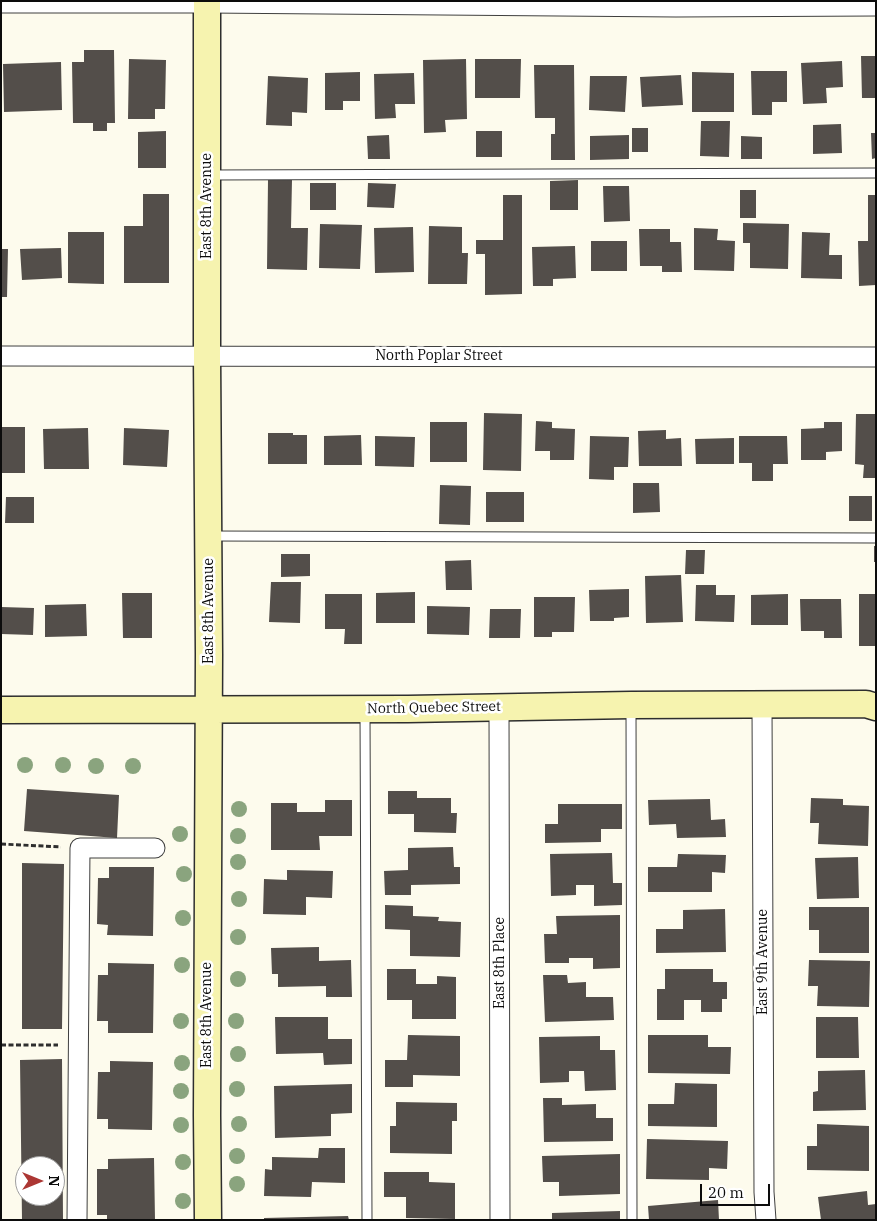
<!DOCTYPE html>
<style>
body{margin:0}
#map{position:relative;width:877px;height:1221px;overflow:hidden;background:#fdfbed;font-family:"IBM Plex Serif",serif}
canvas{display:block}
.frame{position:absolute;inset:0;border:2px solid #0c0c0c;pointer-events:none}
.north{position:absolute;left:15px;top:1156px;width:50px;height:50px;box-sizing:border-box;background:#fff;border:1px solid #9e9e9e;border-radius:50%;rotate:90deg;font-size:14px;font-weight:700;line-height:20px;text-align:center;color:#0c0c0c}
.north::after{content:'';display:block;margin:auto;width:18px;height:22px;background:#ac3734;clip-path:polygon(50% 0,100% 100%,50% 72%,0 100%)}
.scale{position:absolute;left:700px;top:1184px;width:70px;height:22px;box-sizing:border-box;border:2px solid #0c0c0c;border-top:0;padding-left:6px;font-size:15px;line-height:18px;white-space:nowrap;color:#0c0c0c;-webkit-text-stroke:4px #fff;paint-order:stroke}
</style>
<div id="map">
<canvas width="877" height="1221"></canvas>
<div class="frame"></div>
<div class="north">N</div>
<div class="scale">20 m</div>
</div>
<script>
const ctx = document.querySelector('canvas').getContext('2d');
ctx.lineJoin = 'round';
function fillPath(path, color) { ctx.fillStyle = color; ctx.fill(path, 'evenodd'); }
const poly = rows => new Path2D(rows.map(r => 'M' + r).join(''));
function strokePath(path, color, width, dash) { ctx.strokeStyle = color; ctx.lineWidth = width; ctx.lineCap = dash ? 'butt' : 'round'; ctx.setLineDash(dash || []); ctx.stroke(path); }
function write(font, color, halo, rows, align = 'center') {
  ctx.font = font + ' "IBM Plex Serif",serif'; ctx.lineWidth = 5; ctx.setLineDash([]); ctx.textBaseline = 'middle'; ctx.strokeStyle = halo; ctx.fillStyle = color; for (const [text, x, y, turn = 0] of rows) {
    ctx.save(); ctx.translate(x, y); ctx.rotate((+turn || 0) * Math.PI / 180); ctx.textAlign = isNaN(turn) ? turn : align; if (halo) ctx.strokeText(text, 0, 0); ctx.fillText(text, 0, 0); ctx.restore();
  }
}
const building = poly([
 [84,50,114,50,115,123,107,123,107,131,93,131,93,123,73,123,72,62,84,62],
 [861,56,876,56,876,98,862,98],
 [129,59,166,60,165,109,155,109,155,119,128,119],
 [466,59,467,119,445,120,446,132,424,133,423,60],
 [475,59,521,59,520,98,475,98],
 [842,61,843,87,826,88,827,103,803,104,801,63],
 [61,62,62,110,4,112,3,64],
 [534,65,574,65,575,160,551,160,551,134,555,134,555,118,535,118],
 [751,71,787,71,787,102,772,102,772,115,752,115],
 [360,72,360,101,343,101,343,110,325,110,325,73],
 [692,72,734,73,734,112,692,112],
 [414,73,415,104,395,104,396,118,375,119,374,74],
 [681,75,683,105,642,107,640,77],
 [268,76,308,78,307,113,292,112,292,126,266,125],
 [590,76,627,76,625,112,589,110],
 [701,121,730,121,729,157,700,156],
 [841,124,842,153,813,154,813,125],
 [632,128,648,128,648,152,632,152],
 [166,131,166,168,138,168,138,132],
 [476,131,502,131,502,157,476,157],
 [871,133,876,133,876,158,872,159],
 [389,135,390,159,368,159,367,136],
 [629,135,629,159,590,160,590,136],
 [741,136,762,137,762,159,741,159],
 [268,180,292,180,291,228,308,228,307,270,267,269],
 [578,180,578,210,550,210,550,181],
 [310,183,336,183,336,210,310,210],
 [368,183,396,184,394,208,367,207],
 [603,186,629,186,630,221,604,222],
 [740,190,756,190,756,218,740,218],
 [143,194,169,194,169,283,124,283,124,226,143,226],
 [503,195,522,195,522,294,485,295,485,254,476,254,476,240,503,240],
 [868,195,876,195,876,285,859,286,858,241,868,241],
 [743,223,789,224,788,269,750,268,750,243,743,243],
 [320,224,362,225,360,269,319,268],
 [429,226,462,227,462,253,468,253,467,284,428,284],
 [413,227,414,272,375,273,374,228],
 [694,228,718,229,717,240,735,241,734,271,694,270],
 [639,229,670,229,670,242,681,242,682,272,662,272,662,266,640,266],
 [68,232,104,232,104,284,68,283],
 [802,232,830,233,829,255,842,255,842,279,801,278],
 [591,241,627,241,627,271,591,271],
 [575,246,576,278,553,279,553,286,533,286,532,247],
 [61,248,62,278,22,280,20,249],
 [1,249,8,249,7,297,1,297],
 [484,413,522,414,521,471,483,470],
 [856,414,876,414,876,478,863,478,864,465,855,464],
 [536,421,552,422,552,428,575,429,574,460,550,460,550,451,535,451],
 [430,422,467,422,467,462,430,462],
 [824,422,842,422,842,451,826,452,826,460,801,460,801,429,824,428],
 [1,427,25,427,25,473,1,473],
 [88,428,89,469,44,469,43,429],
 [124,428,169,430,167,467,123,465],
 [666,430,666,439,681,438,682,466,639,466,638,431],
 [268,433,293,433,293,435,307,435,307,464,268,464],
 [361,435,362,465,324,465,324,436],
 [375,436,415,437,414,467,375,466],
 [590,436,629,437,628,467,614,467,614,480,589,479],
 [739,436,787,436,788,464,773,464,773,481,752,481,752,463,739,463],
 [734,438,734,464,696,464,695,439],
 [633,483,659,483,660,512,633,513],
 [440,485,471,486,470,525,439,524],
 [486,492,524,492,524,522,486,522],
 [849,496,872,496,872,521,849,521],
 [6,497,34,497,34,523,5,523],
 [874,546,876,546,876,562,874,562],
 [686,550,705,550,704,574,685,574],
 [281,554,310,554,310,576,281,577],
 [471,560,472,590,446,590,445,561],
 [681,575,683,622,646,623,645,576],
 [271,582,301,582,300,623,269,622],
 [696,585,716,585,716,595,735,595,734,622,695,621],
 [629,589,629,617,614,618,614,621,590,621,589,590],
 [415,592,415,623,376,623,376,593],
 [122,593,152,593,152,638,123,638],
 [325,594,362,594,362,644,344,644,345,629,325,629],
 [788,594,788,625,751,625,751,595],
 [859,594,876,594,876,646,859,646],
 [534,597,575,597,574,632,552,632,552,637,534,637],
 [800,599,841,599,842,638,824,638,824,631,801,631],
 [86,604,87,636,45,637,45,605],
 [427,606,470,607,469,635,427,634],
 [1,607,34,608,33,635,1,634],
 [490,609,521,609,520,638,489,638],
 [27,789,119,795,117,838,24,831],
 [388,791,417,791,417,798,451,798,451,813,457,813,456,833,414,832,414,814,388,814],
 [811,798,843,799,843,805,869,806,868,846,818,844,819,823,810,823],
 [710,799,711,820,725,819,726,837,677,838,676,824,649,825,648,800],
 [325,800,352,800,352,836,319,836,320,850,271,850,271,803,297,803,297,812,325,812],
 [558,804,622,804,622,829,601,829,601,842,545,843,545,824,558,824],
 [453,847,454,867,460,867,460,884,411,885,411,895,385,895,384,871,408,870,408,848],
 [612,853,613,883,622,883,622,905,594,906,594,885,576,885,576,895,551,896,550,854],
 [678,854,726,855,725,873,712,872,712,892,648,892,648,867,677,867],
 [858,857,859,898,817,899,815,858],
 [22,863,64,864,62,1029,22,1029],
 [109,867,154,867,153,936,107,935,108,925,97,924,98,878,109,878],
 [287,870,333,871,332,898,306,897,306,915,263,914,264,879,287,880],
 [385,905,413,906,413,916,439,917,438,921,461,922,460,957,410,956,410,930,385,929],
 [809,907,869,907,869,953,819,953,819,930,809,930],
 [725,909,726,952,656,953,656,929,683,929,683,910],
 [620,915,620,968,593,969,593,958,569,958,569,963,545,963,544,934,557,934,556,916],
 [319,947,319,961,351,960,352,997,326,997,326,986,278,987,278,974,272,974,271,948],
 [809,960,870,961,869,1007,817,1006,818,986,808,986],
 [108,963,154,964,153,1033,108,1033,108,1021,97,1021,98,975,108,975],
 [387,969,416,969,416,984,437,984,437,976,456,977,456,1019,412,1019,412,1000,387,1000],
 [665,969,713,969,713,982,727,982,727,999,722,999,722,1012,701,1012,701,1000,684,1000,684,1020,657,1020,657,989,665,989],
 [543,975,567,975,568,983,586,982,586,997,613,997,614,1020,545,1022],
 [275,1017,328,1017,328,1039,352,1039,352,1064,324,1065,323,1053,276,1054],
 [816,1017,858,1017,859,1058,816,1058],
 [408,1035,460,1036,460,1076,413,1075,413,1087,385,1087,385,1060,407,1060],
 [648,1035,708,1035,708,1047,731,1047,730,1074,648,1073],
 [600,1036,600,1050,615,1050,616,1090,585,1091,584,1071,569,1071,569,1082,540,1083,539,1037],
 [62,1059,63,1220,22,1220,20,1060],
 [25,1166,55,1166,55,1196,25,1196],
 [110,1061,153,1062,152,1130,108,1129,108,1119,97,1119,98,1072,110,1072],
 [865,1070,866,1110,813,1111,813,1092,818,1091,818,1071],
 [675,1083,717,1084,717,1127,648,1126,648,1104,674,1104],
 [352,1084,352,1113,331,1114,331,1136,275,1138,274,1086],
 [543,1098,562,1098,562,1105,596,1104,596,1118,613,1118,613,1141,544,1142],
 [396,1102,457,1103,457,1121,452,1121,452,1154,390,1153,390,1126,396,1126],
 [817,1124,869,1126,869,1171,807,1170,807,1146,817,1146],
 [647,1139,728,1141,727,1169,709,1168,709,1180,646,1179],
 [319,1148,345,1148,345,1183,312,1182,311,1197,264,1196,265,1169,272,1170,272,1157,318,1158],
 [620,1154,620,1194,559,1196,559,1182,543,1182,542,1156],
 [154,1158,155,1220,107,1220,107,1215,97,1215,97,1169,108,1169,108,1159],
 [384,1172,429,1172,429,1182,455,1183,455,1219,406,1218,406,1197,384,1197],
 [867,1191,868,1205,876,1204,876,1220,821,1220,818,1197],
 [718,1200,719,1220,649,1220,648,1206],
 [620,1211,620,1220,552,1220,552,1213],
 [348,1216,349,1220,264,1220,264,1218]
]);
const path = poly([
 [1,844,61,847],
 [1,1045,58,1045]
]);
const lane = poly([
 [209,175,876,173],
 [211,536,876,538],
 [631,708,632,1220],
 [365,712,367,1220]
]);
const street = poly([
 [1,3,207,3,676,7,876,6],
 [1,356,876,357],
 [762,705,764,1192,766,1220],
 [499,707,500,1220],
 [77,1220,80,848,155,848]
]);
const secondary = poly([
 [207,1,207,356,209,654,207,1115,208,1220],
 [1,710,408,709,631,705,866,704,876,707]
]);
const trees = [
 [25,765],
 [63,765],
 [96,766],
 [133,766],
 [239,809],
 [180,834],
 [238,836],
 [238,862],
 [184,874],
 [239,899],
 [183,918],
 [238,937],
 [182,965],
 [238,979],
 [181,1021],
 [236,1021],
 [238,1054],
 [182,1063],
 [237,1089],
 [181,1091],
 [239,1124],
 [181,1125],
 [237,1156],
 [183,1162],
 [237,1184],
 [183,1201]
];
const streetNames = [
 ["East 8th Avenue",207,206,-90],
 ["North Poplar Street",439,356],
 ["East 8th Avenue",209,611,-90],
 ["North Quebec Street",434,708,-1],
 ["East 9th Avenue",763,962,-90],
 ["East 8th Place",500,963,-90],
 ["East 8th Avenue",207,1015,-90]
];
fillPath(building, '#534e4a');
strokePath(lane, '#3f3f3f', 11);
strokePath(street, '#3f3f3f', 21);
strokePath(secondary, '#2e2e2e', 29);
strokePath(path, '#2e2e2e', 3, [5, 2.5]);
strokePath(lane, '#fff', 9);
strokePath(street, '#fff', 19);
strokePath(secondary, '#f6f3af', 26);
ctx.fillStyle = '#8aa47e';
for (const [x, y] of trees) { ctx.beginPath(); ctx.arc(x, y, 8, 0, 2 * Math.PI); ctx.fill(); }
write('14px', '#0c0c0c', '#fff', streetNames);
</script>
